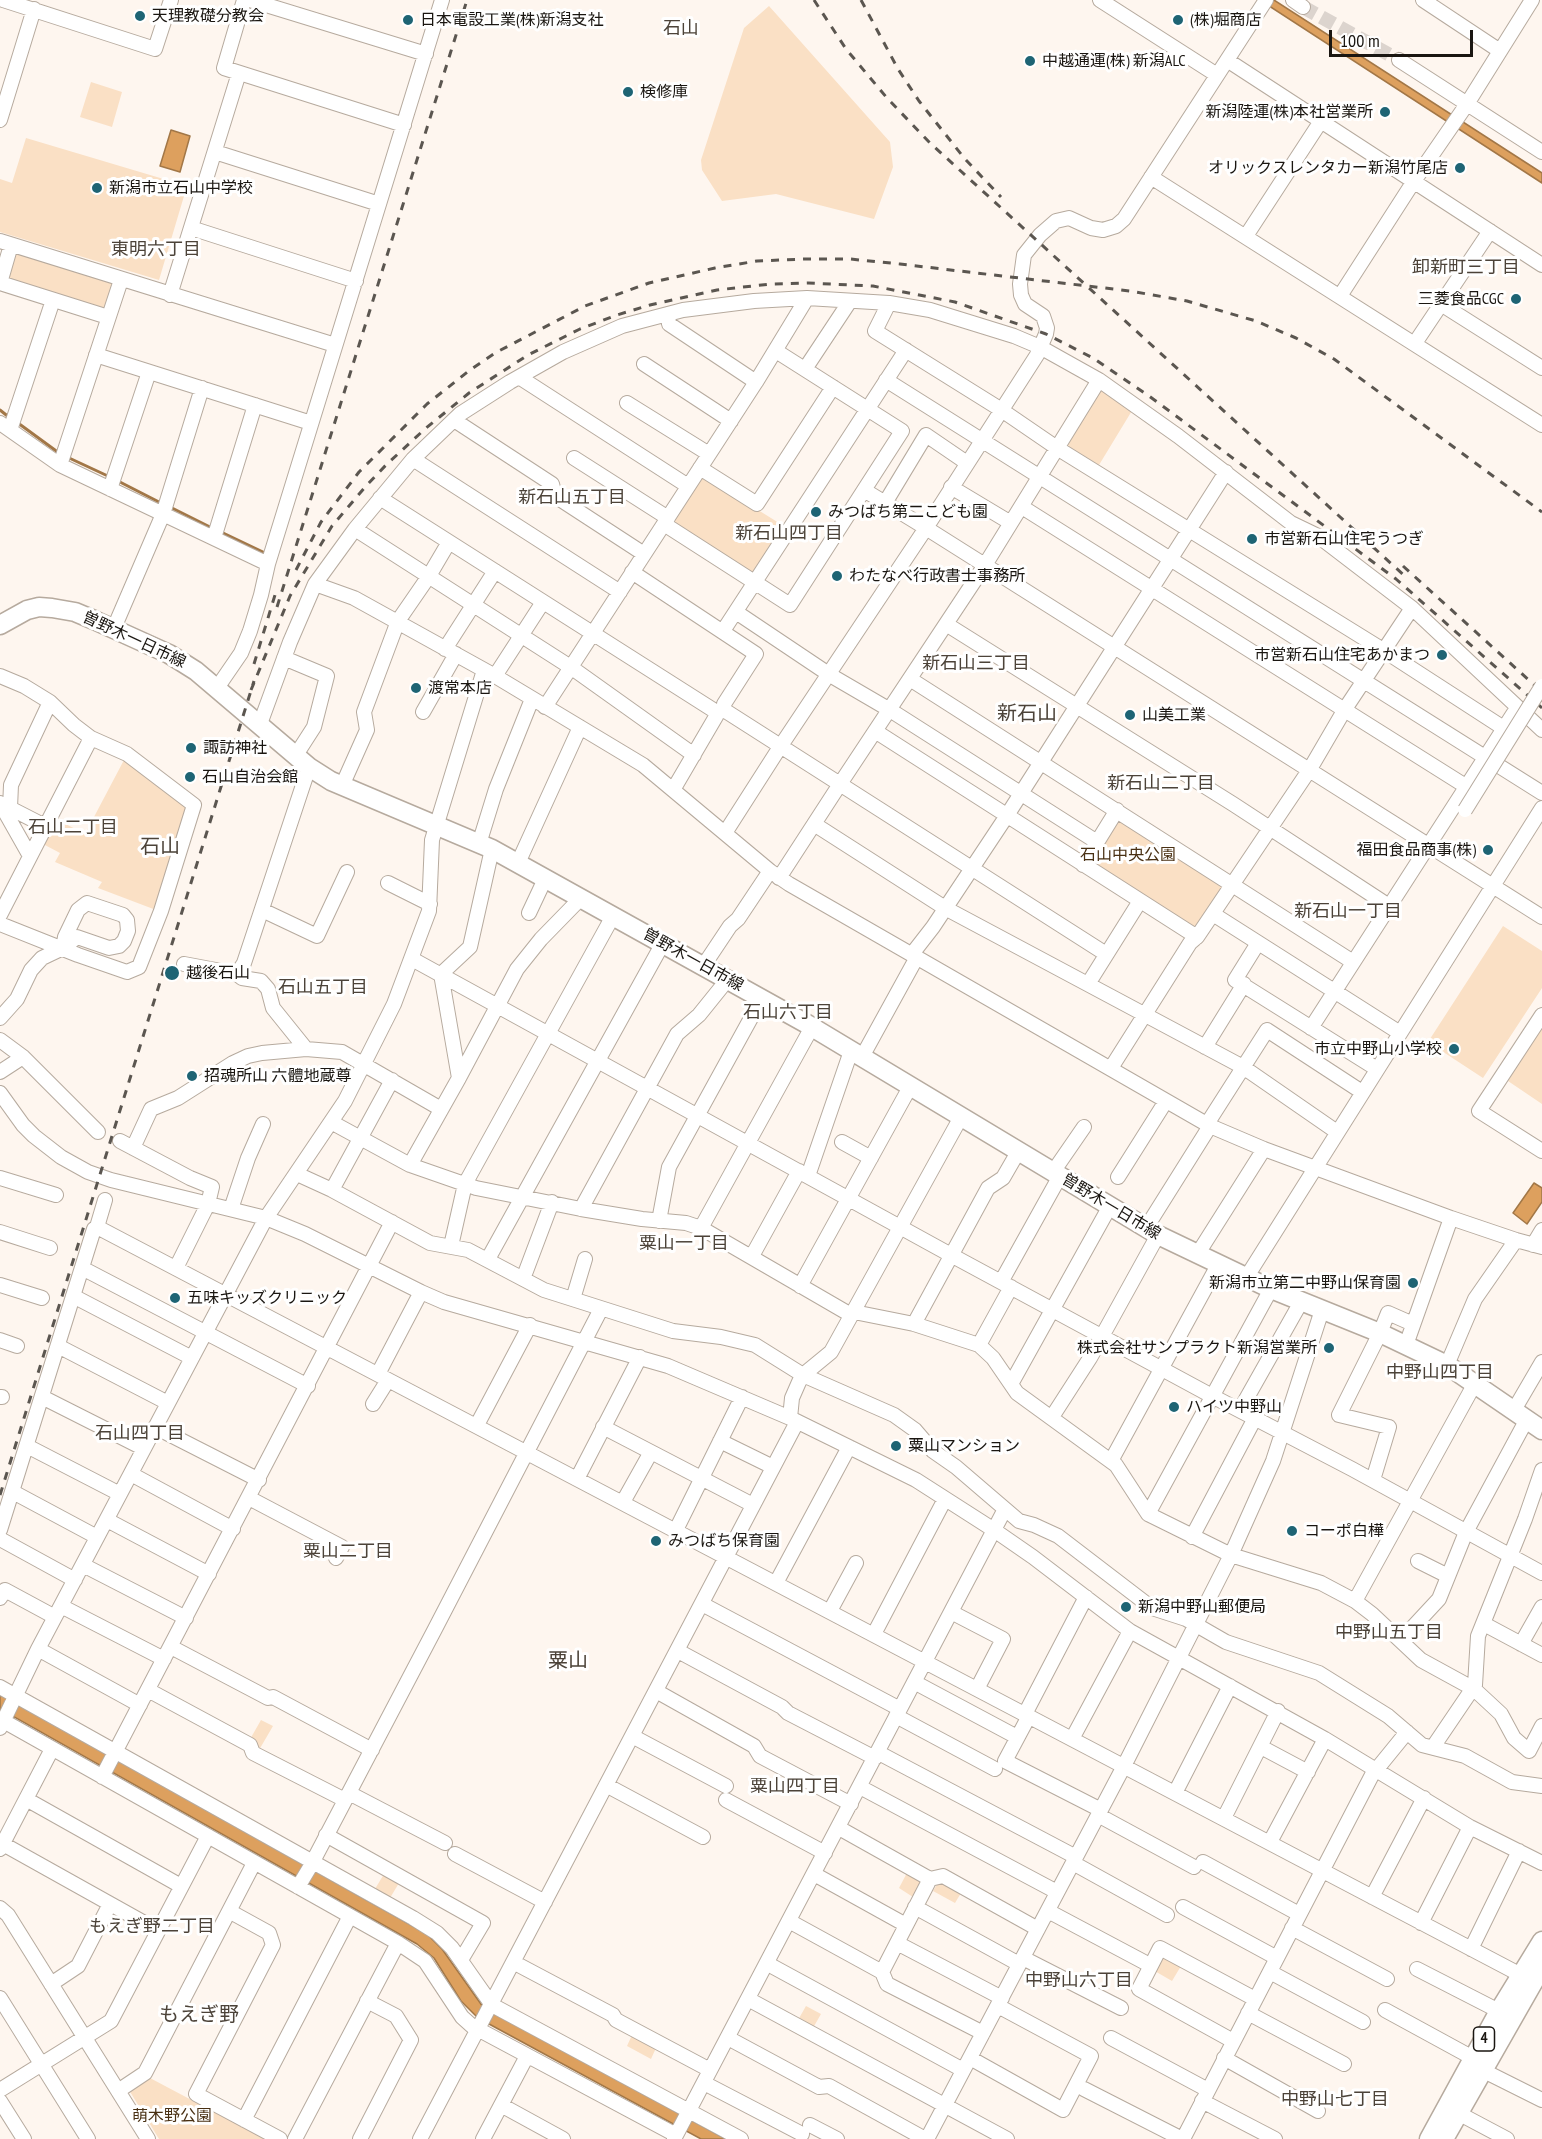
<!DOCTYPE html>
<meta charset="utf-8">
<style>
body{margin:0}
#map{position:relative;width:1542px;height:2139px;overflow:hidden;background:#fef6ef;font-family:"PT Sans Narrow",sans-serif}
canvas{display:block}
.scale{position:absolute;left:1329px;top:30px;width:144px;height:27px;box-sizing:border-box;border:3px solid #1a1611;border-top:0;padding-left:8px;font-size:18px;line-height:21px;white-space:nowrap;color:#1a1611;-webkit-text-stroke:4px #fff;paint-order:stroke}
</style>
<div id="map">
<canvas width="1542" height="2139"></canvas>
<div class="scale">100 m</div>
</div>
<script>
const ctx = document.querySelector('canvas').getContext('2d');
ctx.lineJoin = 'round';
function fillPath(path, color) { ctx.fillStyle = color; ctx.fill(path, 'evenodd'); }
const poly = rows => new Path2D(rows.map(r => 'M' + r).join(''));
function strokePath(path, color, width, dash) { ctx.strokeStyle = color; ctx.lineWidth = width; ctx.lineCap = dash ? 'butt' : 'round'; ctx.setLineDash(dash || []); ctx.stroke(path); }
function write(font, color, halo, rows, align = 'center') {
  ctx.font = font + ' "PT Sans Narrow","Noto Sans JP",sans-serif'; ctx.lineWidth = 6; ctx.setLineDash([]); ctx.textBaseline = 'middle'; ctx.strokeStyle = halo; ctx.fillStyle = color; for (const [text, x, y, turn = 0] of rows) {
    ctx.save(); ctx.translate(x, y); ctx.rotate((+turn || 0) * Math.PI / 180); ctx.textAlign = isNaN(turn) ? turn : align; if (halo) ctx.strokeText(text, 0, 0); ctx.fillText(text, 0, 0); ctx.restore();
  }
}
const green = poly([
 [769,6,890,142,893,167,874,219,776,194,722,201,702,170,701,160,744,28],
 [91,82,122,92,112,127,80,117],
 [26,138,187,186,159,280,0,232,0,179,12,183],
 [14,249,117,283,107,313,10,283,6,277],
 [1098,385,1133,409,1099,465,1062,443],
 [702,475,787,528,756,576,671,521],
 [124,760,183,804,187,812,156,910,98,888,102,882,55,862,60,853,43,844,56,819,85,834],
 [1117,816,1227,886,1197,932,1088,862],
 [1503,926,1542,951,1542,988,1483,1078,1428,1042],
 [1542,1025,1542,1104,1508,1081],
 [261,1720,273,1726,259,1750,257,1745,249,1741],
 [908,1871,926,1881,916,1899,899,1888],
 [384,1874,399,1883,390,1898,375,1889],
 [942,1881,961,1893,955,1903,933,1891,938,1883],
 [1164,1956,1181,1966,1172,1981,1153,1970,1160,1957],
 [806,2006,821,2014,813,2028,798,2020],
 [632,2035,656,2048,651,2059,627,2046],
 [150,2078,265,2139,159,2139,129,2090]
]);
const water = poly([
 [1260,0,1274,0,1542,173,1542,183,1260,0],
 [171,130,190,136,180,172,160,166,171,130],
 [1534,1183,1542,1188,1542,1202,1527,1224,1513,1213,1534,1183],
 [0,1694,427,1934,442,1949,483,2007,726,2139,701,2139,478,2018,461,2001,434,1958,417,1944,0,1709,0,1694]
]);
const stream = poly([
 [0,410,10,418],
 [18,423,59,453],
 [67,457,110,477],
 [116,480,161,503],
 [170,507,212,528],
 [221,532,263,552]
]);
const minorTunnel = poly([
 [1303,7,1399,60]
]);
const minor = poly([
 [3,0,155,49,171,0],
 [244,0,224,68,404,125],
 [250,0,426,54],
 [1100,0,1217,75],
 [1293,0,1303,7],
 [1423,0,1500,51],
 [1227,60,1542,265],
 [1399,60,1542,152],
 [0,120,34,9],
 [215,152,379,204],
 [1151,177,1542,425],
 [191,228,356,281],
 [1246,236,1321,121],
 [0,241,335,345],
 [0,283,108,317],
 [0,283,11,245],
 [170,295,239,73],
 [1340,296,1414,181,1467,104,1532,0],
 [889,303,875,331,1000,409,1057,448,1383,650,1505,729],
 [1441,304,1542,368],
 [668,314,669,324,756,382],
 [1415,343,1490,231],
 [96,355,311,423],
 [644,364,731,421],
 [805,369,850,301],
 [519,377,688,486],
 [886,380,1542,793],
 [627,403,709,454],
 [454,420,552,484,555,496,644,554],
 [0,423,60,465,268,564],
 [10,430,53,300],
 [574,458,668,518],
 [413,459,620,592],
 [60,465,121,280],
 [700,468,757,504,833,387],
 [951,487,1011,523],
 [110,489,149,372],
 [864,490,926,528,1037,355,1046,334,1047,328,1043,316,1025,304,1021,295,1020,284,1024,255,1040,235,1056,221,1069,218,1091,228,1103,230,1116,226,1124,219,1266,0],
 [380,498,718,713],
 [885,503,926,435,967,463],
 [1022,507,1467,787],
 [664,524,790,605,902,431,776,351],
 [355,529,572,668,694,755],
 [214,538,255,405],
 [632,572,756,654,724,704,724,710,718,713,673,790],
 [315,584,355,529,413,459,460,414,510,382,563,352,622,326,683,310,754,301,807,298],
 [736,612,830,675,890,710,1097,842],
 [946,624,1233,804,1389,906],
 [114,628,163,514,202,388],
 [723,631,906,350],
 [445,649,495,571],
 [284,658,327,676,314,727,296,755],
 [0,676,24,686,50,702,74,725,91,738],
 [495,676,543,602],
 [910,679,1353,962],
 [217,688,241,653,250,631,261,595,268,564,442,0],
 [545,707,756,382,807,298,889,303,930,310,1014,336,1040,347,1099,380,1178,436,1291,523,1318,536,1412,608,1542,730],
 [724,710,1106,954],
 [423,712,456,654],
 [260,724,290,642,315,584,354,598,495,676,643,765,770,871,789,884,1210,1126,1264,1149,1451,1218,1516,1240,1542,1247],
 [875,731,1197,937,1190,943,1111,1068],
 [342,786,367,730,364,712,398,621,429,576,449,542],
 [0,803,30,856],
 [2,804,45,826],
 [10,808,11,785,50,702],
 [814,824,945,908,1243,1067,1337,1132],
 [725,833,780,747,926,528,1542,917],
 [479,844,496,789,532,699],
 [518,863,580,727],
 [1083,865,1117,810],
 [779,878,840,784,985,565,1099,380],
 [388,883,430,904],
 [262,910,317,936,347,872],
 [529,913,545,879],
 [1213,914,1400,1033],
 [0,915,91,738,127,754,194,805,161,911,139,967,127,972,78,955,0,924],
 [1197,937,1310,769,1345,709,1412,608],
 [1258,943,1235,980,1377,1069],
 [912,954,933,927,1006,817,1226,472],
 [412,959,951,1255,1212,1396,1352,1469,1542,1573],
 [184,964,237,974,242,978,261,981,268,989,273,1008,306,1049],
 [704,965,730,926,738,919,770,871],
 [237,974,244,963,309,767],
 [1088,984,1140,901],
 [1542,1015,1479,1111,1542,1151],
 [0,1018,17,999,31,970,42,958,63,948,77,937,109,948,119,946,124,941,128,931,127,920,123,915,87,903,78,910,65,937,63,948],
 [1311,1028,1517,708],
 [0,1040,23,1057,98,1132],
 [1205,1047,1244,984],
 [862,1057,917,957],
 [0,1072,23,1057],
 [459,1078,517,969,541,939,581,898],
 [0,1093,23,1125,34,1136,61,1157,88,1172,111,1180,266,1218,305,1234,421,1292,444,1302,668,1366,790,1418,849,1447,916,1480,994,1530,1033,1557,1130,1631,1325,1739,1470,1827,1542,1863],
 [331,1122,410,1165,476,1188,581,1209,642,1219,686,1223,701,1228,851,1315],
 [1207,1124,1267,1030,1362,1092],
 [120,1141,190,1178,212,1187,208,1204,176,1268],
 [842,1142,871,1158],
 [133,1148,151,1109,178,1098,233,1063,248,1056,262,1053,306,1049,342,1052,441,1109],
 [410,1165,459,1078,441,974,470,947,492,849],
 [1053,1172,1084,1127],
 [297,1174,332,1190,430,1243,468,1250,544,1290,673,1331,721,1337,755,1345,803,1375,894,1415,915,1430,933,1451,956,1467,1019,1521,1034,1525,1058,1536,1152,1608,1186,1619,1226,1642,1319,1673,1388,1716,1422,1745,1465,1756,1512,1782,1542,1786],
 [808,1176,851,1051],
 [1118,1177,1166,1101],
 [0,1178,56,1195],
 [332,1190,392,1080],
 [231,1209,248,1158,263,1124],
 [581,1209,677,1034,699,1015,728,979],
 [659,1221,669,1167,762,998],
 [97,1227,1521,1975],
 [701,1228,812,1027],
 [1146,1228,1210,1126],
 [0,1232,50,1248],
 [1533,1245,1542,1230],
 [451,1246,465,1184,613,916],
 [1197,1255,1264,1149],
 [752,1256,799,1171],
 [488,1259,663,943],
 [82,1268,308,1386],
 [1246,1278,1542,808],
 [523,1279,552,1202],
 [1001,1282,1060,1176],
 [0,1285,42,1298],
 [800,1286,910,1087],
 [73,1296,192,1358],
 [573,1299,585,1259],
 [854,1312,914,1324,979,1345,993,1358,1017,1393,1116,1465,1148,1514,1231,1555,1321,1583,1355,1601,1372,1614,1421,1660,1474,1689,1501,1714,1514,1738,1529,1751,1542,1726],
 [914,1324,988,1188,1003,1178,1018,1152],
 [0,1340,17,1346],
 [979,1345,1011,1287],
 [1406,1345,1451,1218],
 [58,1346,168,1403],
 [1447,1365,1475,1299,1516,1240],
 [378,1374,421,1292],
 [1011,1384,1110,1206],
 [0,1397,2,1397],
 [42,1397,143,1448],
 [373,1404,388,1380],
 [1240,1410,1301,1302],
 [1514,1410,1542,1362],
 [1052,1417,1090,1358,1158,1235],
 [790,1418,792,1398,799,1382,803,1375,831,1352,961,1117],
 [477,1425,530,1325],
 [155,1427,259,1480],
 [603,1427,753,1505],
 [720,1441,773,1467],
 [27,1446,120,1494],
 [1111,1461,1218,1265],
 [131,1474,233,1529],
 [577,1479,640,1357],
 [1373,1480,1389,1427,1339,1415,1380,1333,1388,1313,1413,1324],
 [13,1492,97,1537],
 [249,1498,342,1547,336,1558],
 [623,1502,651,1452],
 [1148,1514,1271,1289],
 [107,1520,209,1574],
 [0,1530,94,1229,97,1227,105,1200],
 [676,1530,742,1397],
 [1192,1537,1255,1418],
 [0,1539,75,1580],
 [1418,1561,1448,1576],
 [83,1565,186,1618],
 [776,1583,849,1447],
 [0,1598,5,1590,55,1617],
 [1355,1601,1474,1385],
 [702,1604,900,1709],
 [61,1606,164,1659],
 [830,1611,856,1563],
 [951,1612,1003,1639,977,1689],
 [1484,1624,1542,1655],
 [874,1634,945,1499],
 [1403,1643,1413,1627,1439,1599,1466,1532,1527,1419],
 [1521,1644,1542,1607],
 [171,1647,268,1698,273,1697,372,1750],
 [38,1649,140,1705],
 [678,1651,782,1707,788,1713,875,1758],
 [914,1682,1017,1737],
 [0,1687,413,1918,437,1933,452,1948,492,2005,741,2139],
 [148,1690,250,1745,253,1753,345,1800],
 [656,1691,754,1746,760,1756,851,1804],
 [1025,1714,1086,1597],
 [896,1716,995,1769],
 [1029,1716,1005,1761,1101,1810],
 [0,1719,398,1943,425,1961,462,2017,472,2026,676,2135],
 [0,1728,38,1649,266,1218,345,1101,394,1004,429,911,432,840,484,670],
 [632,1736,726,1786],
 [1072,1739,1130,1631],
 [1261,1747,1308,1772],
 [1433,1747,1475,1685,1478,1636,1525,1519,1542,1470],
 [877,1752,1076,1857],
 [102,1777,392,1222],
 [606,1785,703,1837],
 [860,1787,1057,1892],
 [349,1793,445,1843],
 [1175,1793,1230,1686],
 [26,1799,181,1886],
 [726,1800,825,1853],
 [1098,1815,1194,1867],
 [1224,1818,1278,1711],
 [839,1828,930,1879,943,1876,1038,1929],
 [326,1835,483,1923,461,1960],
 [1270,1842,1325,1739],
 [3,1844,157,1930],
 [0,1849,52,1749],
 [455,1854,545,1902],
 [1203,1862,1299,1914],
 [1073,1863,1167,1915],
 [814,1874,906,1925],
 [298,1887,310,1867,435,1629,601,1309],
 [1372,1897,1424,1798],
 [915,1907,1019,1964],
 [1183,1907,1277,1958],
 [0,1908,8,1915,148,2139],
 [229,1911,269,1933,273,1945,196,2094,280,2139],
 [1048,1911,1144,1962],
 [789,1921,882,1972,887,1984,983,2033],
 [1421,1923,1470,1827],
 [1292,1928,1387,1979],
 [897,1943,1002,1998],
 [1471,1949,1519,1851],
 [1023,1958,1121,2008],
 [513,1962,613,2015,616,2020,710,2070],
 [768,1964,963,2070],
 [1417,1969,1499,2011],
 [882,1972,930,1879],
 [1270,1972,1363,2022],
 [51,1984,78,1966,110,1904],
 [0,1998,88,2139],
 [748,1999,1007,2139],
 [1385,2010,1473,2058],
 [1248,2013,1344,2064],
 [728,2038,819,2087,829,2086,925,2139],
 [1111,2038,1208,2090],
 [1233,2041,1139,1989,1160,1948,1255,1999],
 [970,2058,1063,2110,1091,2056,998,2006],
 [1224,2058,1318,2111],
 [1482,2070,1542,2100],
 [704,2083,802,2134],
 [1084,2089,1182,2139],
 [0,2090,111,2021,208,1836],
 [118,2091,145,2073,254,1863],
 [0,2101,24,2139],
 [1202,2101,1275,2139],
 [501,2105,563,2139],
 [1458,2113,1507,2139],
 [244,2120,350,1916],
 [810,2125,837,2139],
 [295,2139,398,1943],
 [360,2139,411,2040,396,2016,367,2001],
 [420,2139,797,1422],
 [483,2139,527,2056],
 [674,2139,1005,1509],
 [927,2139,1124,1766,1231,1555,1273,1461,1322,1310],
 [1183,2139,1372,1775,1407,1732]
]);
const major = poly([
 [0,625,27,610,39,607,52,608,75,612,94,620,169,654,196,671,309,767,331,781,492,849,807,1024,1158,1235,1271,1289,1380,1333,1447,1365,1542,1430],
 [1429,2139,1499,2011,1542,1941],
 [1444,2139,1542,1967]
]);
const rail = poly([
 [814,0,846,49,887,98,930,143,1407,578],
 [861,0,898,69,919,101,965,159,1001,197],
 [1403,566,1542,692],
 [296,570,321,522,359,472,427,404,470,370,495,353,585,306,649,283,715,268,757,261,806,259,850,259,900,264,1130,291,1187,301,1256,321,1296,338,1334,359,1542,512],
 [277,607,467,0],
 [254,664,275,595],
 [251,690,290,596,332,526,366,486,386,465,426,428,469,393,528,355,580,329,617,315,650,305,717,290,771,284,808,283,873,286,955,302,1046,334,1093,358,1149,396,1396,579,1542,708],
 [0,1495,254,681]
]);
const minorBridge = poly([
 [1465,810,1542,686]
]);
const markers = [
 [140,16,6,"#1e6474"],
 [408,20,6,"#1e6474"],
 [1178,20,6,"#1e6474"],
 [1030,61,6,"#1e6474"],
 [628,92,6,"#1e6474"],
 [1385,112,6,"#1e6474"],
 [1460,168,6,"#1e6474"],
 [97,188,6,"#1e6474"],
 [1516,299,6,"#1e6474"],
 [816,512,6,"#1e6474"],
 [1252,539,6,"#1e6474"],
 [837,576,6,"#1e6474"],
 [1442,655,6,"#1e6474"],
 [416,688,6,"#1e6474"],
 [1130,715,6,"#1e6474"],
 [191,748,6,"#1e6474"],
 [190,777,6,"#1e6474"],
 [1488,850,6,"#1e6474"],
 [172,973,8,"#1e6474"],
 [1454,1049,6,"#1e6474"],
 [192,1076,6,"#1e6474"],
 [1413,1283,6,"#1e6474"],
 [175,1298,6,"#1e6474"],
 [1329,1348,6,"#1e6474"],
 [1174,1407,6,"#1e6474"],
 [896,1446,6,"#1e6474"],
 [1292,1531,6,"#1e6474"],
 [656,1541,6,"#1e6474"],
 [1126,1607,6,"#1e6474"]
];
const shields = [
 [1484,2039,21]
];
const shieldNames = [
 ["4",1484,2039]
];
const poiNames = [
 ["天理教礎分教会",152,16],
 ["日本電設工業(株)新潟支社",420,20],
 ["(株)堀商店",1190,20],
 ["中越通運(株) 新潟ALC",1042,61],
 ["検修庫",640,92],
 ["新潟陸運(株)本社営業所",1373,112,"right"],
 ["オリックスレンタカー新潟竹尾店",1448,168,"right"],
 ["新潟市立石山中学校",109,188],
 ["三菱食品CGC",1504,299,"right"],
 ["みつばち第二こども園",828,512],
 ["市営新石山住宅うつぎ",1264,539],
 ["わたなべ行政書士事務所",849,576],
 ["市営新石山住宅あかまつ",1430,655,"right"],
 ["渡常本店",428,688],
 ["山美工業",1142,715],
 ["諏訪神社",203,748],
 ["石山自治会館",202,777],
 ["福田食品商事(株)",1476,850,"right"],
 ["越後石山",186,973],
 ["市立中野山小学校",1442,1049,"right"],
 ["招魂所山 六體地蔵尊",204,1076],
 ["新潟市立第二中野山保育園",1401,1283,"right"],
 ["五味キッズクリニック",187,1298],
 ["株式会社サンプラクト新潟営業所",1317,1348,"right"],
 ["ハイツ中野山",1186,1407],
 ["粟山マンション",908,1446],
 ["コーポ白樺",1304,1531],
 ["みつばち保育園",668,1541],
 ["新潟中野山郵便局",1138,1607]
];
const streetNames = [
 ["曽野木一日市線",134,640,25],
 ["曽野木一日市線",693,960,29],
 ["曽野木一日市線",1111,1207,31]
];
const parkNames = [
 ["石山中央公園",1128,855],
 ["萌木野公園",172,2116]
];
const neighbourhoodNames = [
 ["石山",681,29],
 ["東明六丁目",156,250],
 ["卸新町三丁目",1466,268],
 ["新石山五丁目",572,498],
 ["新石山四丁目",789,534],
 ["新石山三丁目",976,664],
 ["新石山二丁目",1161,784],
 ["石山二丁目",73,828],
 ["新石山一丁目",1348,912],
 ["石山五丁目",323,988],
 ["石山六丁目",788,1013],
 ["粟山一丁目",684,1244],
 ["中野山四丁目",1440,1373],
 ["石山四丁目",140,1434],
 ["粟山二丁目",348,1552],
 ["中野山五丁目",1389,1633],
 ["粟山四丁目",795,1787],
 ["もえぎ野二丁目",152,1927],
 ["中野山六丁目",1079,1981],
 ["中野山七丁目",1335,2100]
];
const quarterNames = [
 ["新石山",1027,714],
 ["石山",160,847],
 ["粟山",568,1661],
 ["もえぎ野",199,2015]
];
fillPath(green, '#fae0c5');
fillPath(water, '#dda05e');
strokePath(water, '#a27747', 1.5);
strokePath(stream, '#a27747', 3);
strokePath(minorTunnel, '#dcd4ce', 14, [14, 7]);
strokePath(minor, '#b6aa9e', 16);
strokePath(major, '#b6aa9e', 21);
strokePath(minor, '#fff', 14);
strokePath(major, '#fff', 18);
strokePath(rail, '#5b5650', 3, [8, 8]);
strokePath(minorBridge, '#b6aa9e', 16, []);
strokePath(minorBridge, '#fff', 14);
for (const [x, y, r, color] of markers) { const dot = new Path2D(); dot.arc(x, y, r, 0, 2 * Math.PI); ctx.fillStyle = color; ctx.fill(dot); strokePath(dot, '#fff', 2); }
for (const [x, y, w] of shields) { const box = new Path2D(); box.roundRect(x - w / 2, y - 12, w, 24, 4.5); ctx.fillStyle = '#fff'; ctx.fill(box); strokePath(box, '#1a1611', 1.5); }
write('bold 15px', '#1a1611', null, shieldNames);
write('16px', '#1a1611', '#fff', poiNames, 'left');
write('16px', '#1a1611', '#fff', streetNames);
write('16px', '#493013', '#fff', parkNames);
write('18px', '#4c4339', '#fff', neighbourhoodNames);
write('20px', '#4c4339', '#fff', quarterNames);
</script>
